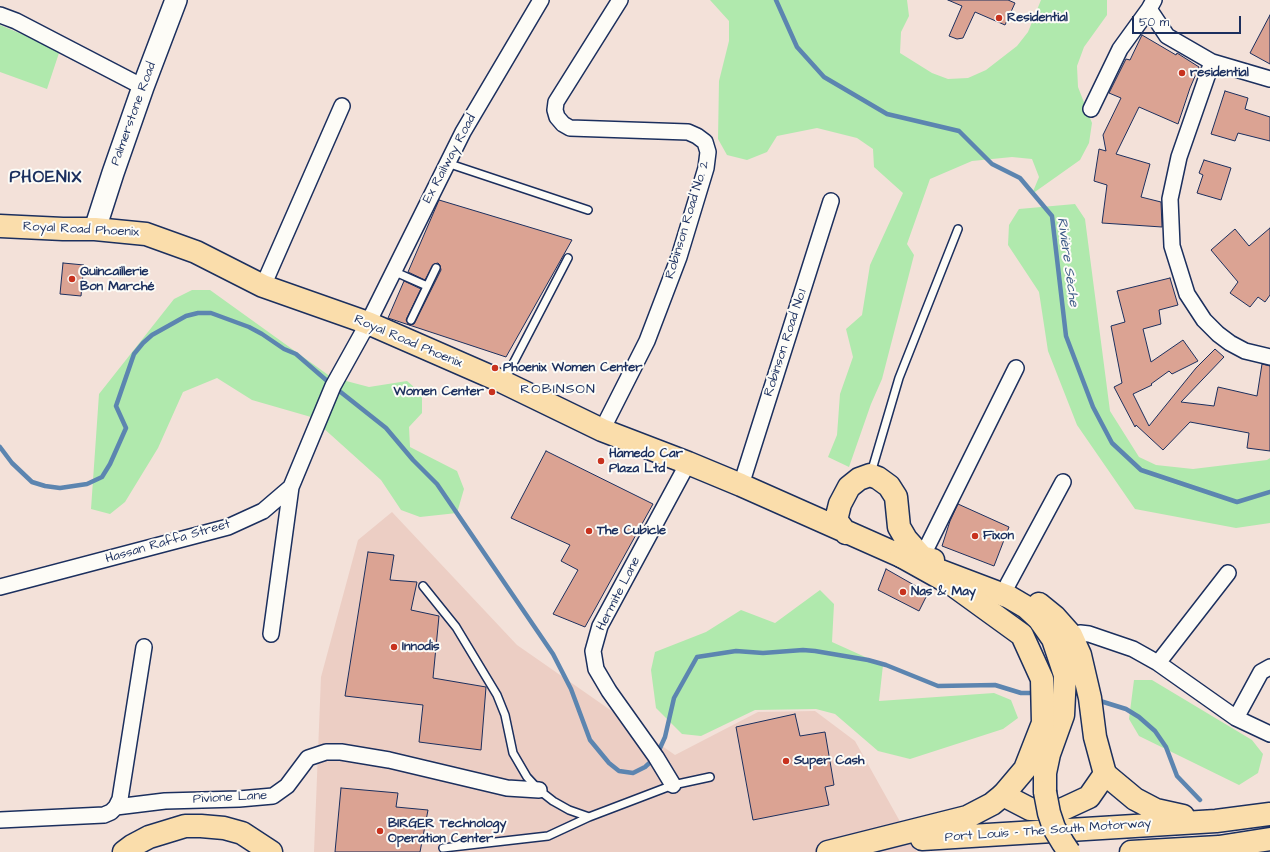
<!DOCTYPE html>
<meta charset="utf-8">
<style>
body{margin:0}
#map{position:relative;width:1270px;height:852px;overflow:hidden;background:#f3e1d9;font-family:"Architects Daughter",sans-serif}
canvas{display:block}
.scale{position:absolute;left:1132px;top:16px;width:109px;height:18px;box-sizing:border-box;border:2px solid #1b2f5e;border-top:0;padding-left:5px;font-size:12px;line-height:14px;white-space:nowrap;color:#1b2f5e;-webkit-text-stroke:3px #fdfcf7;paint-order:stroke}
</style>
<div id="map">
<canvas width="1270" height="852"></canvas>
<div class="scale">50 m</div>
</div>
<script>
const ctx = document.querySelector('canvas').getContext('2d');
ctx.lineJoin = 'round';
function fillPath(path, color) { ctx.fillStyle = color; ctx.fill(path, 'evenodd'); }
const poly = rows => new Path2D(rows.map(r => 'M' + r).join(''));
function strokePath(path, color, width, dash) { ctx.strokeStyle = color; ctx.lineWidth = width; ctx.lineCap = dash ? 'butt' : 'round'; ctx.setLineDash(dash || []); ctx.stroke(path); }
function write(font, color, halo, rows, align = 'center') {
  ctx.font = font + ' "Architects Daughter",sans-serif'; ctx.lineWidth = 4; ctx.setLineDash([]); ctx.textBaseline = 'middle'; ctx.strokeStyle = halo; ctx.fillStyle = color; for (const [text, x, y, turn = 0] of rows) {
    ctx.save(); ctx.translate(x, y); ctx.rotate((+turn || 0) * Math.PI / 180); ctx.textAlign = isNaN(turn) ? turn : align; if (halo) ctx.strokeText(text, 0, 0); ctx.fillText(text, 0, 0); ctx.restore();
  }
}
const built = poly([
 [392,512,517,645,675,755,758,712,815,711,855,741,917,852,314,852,321,677,358,540]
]);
const green = poly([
 [710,0,907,0,909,16,901,32,900,53,932,73,948,79,968,78,986,70,1017,46,1028,32,1041,0,1107,0,1107,15,1084,47,1077,66,1078,87,1092,123,1089,143,1080,160,1032,194,1039,177,1032,159,1012,157,972,161,930,179,907,244,914,255,882,379,871,404,849,467,828,457,837,435,840,394,853,357,846,329,862,315,870,265,903,193,874,167,873,149,857,138,817,128,777,136,767,152,747,160,727,155,718,139,719,81,729,41,729,21],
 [0,25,60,50,47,89,0,72],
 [1075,204,1085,219,1110,411,1139,457,1156,465,1193,469,1267,460,1270,458,1270,523,1236,528,1135,509,1077,425,1048,351,1039,292,1008,245,1009,225,1019,209],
 [192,290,210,290,331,377,369,387,407,381,422,394,422,413,409,427,410,447,457,471,464,489,457,513,420,517,401,510,381,480,311,417,252,400,217,378,183,392,158,448,125,502,110,514,91,509,99,394,174,299],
 [820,590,834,604,832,642,883,665,879,701,994,693,1011,700,1018,718,1003,729,910,759,878,751,835,714,816,709,755,710,701,736,682,734,656,708,651,670,655,652,706,632,741,610,775,623],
 [1134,680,1152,680,1252,740,1263,754,1258,773,1239,785,1139,736,1129,719]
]);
const stream = poly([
 [776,0,797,47,824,77,887,114,959,131,992,164,1020,178,1052,216,1066,336,1093,407,1112,443,1141,470,1237,502,1270,492],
 [0,447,12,463,32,482,45,486,60,488,87,484,102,477,110,464,126,428,116,406,134,354,143,343,152,335,186,316,198,313,211,313,249,327,262,334,284,349,296,354,333,386,386,428,413,460,437,484,553,654,571,689,590,740,609,763,619,771,633,773,645,767,656,757,665,737,674,698,697,657,736,651,763,653,803,650,815,651,868,660,886,665,938,686,995,685,1021,693,1036,693],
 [1097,700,1126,709,1139,717,1155,731,1166,747,1177,776,1200,800]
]);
const building = poly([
 [948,0,1008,0,1015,3,1005,25,975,12,963,38,957,39,949,36,962,6,948,0],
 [1270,15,1270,64,1250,53,1270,15],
 [1142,35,1176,55,1177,53,1199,67,1190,88,1178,124,1139,107,1116,154,1150,164,1141,197,1161,202,1162,227,1102,223,1107,185,1094,181,1099,149,1106,151,1103,135,1121,98,1109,93,1126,59,1130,60,1142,35],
 [1225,91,1248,98,1245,109,1270,117,1270,141,1238,133,1235,141,1211,134,1225,91],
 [1204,160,1231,168,1221,200,1197,193,1203,175,1199,173,1204,160],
 [439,200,572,240,506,357,388,318,404,281,421,289,406,320,409,325,414,324,441,270,440,265,438,263,434,264,425,280,408,272,439,200],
 [1270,228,1270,295,1265,302,1258,297,1250,307,1230,293,1238,282,1211,250,1235,229,1249,246,1270,228],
 [63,263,84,265,81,296,60,294,63,263],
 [1170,278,1178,305,1159,310,1161,324,1143,329,1151,362,1183,340,1198,361,1172,374,1169,371,1151,384,1152,385,1133,394,1149,426,1196,368,1215,349,1224,357,1181,402,1214,406,1218,387,1257,396,1262,364,1270,366,1270,451,1247,448,1249,433,1190,422,1163,450,1136,425,1135,427,1114,387,1122,383,1111,326,1125,322,1117,291,1170,278],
 [546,451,653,504,585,627,553,614,578,570,561,561,570,545,511,518,546,451],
 [958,504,1009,527,994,566,942,546,950,521,958,504],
 [368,552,394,555,390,580,417,582,411,610,439,616,433,678,486,687,481,750,419,742,423,705,345,696,368,552],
 [886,569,928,593,919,611,878,590,886,569],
 [795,714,800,736,825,732,834,785,825,787,829,805,753,820,736,727,795,714],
 [341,788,398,793,396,807,428,810,420,852,335,852,341,788]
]);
const lane = poly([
 [447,163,588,210],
 [393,271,427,286],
 [411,320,436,268],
 [504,381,568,258],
 [871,473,899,378,958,229],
 [423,586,456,627,497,695,505,715,513,753,527,777,539,790,553,801,569,810,589,817],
 [443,848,548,836,589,817,673,785,710,777]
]);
const street = poly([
 [1149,9,1167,36,1212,62,1179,157,1170,199,1172,246,1187,294,1204,320,1218,334,1230,343,1245,351,1270,357],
 [0,15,16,21,143,87],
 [1212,62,1270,79],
 [1091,109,1120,49,1149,9,1154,0],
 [263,286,342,106],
 [602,430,647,341,679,257,706,168,708,152,705,142,697,136,688,132,570,128,563,124,557,117,555,110,556,102,620,0],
 [741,485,831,201],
 [922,557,1016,368],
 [1008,584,1063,482],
 [0,587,228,527,263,511,291,487,333,386,368,323,463,132,541,0],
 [271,634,291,487],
 [1071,635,1080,633,1089,634,1133,649,1158,663,1236,718,1270,734],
 [1158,663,1228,573],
 [1236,718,1261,672,1270,667],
 [673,785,656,757,609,691,596,669,593,651,600,626,688,463],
 [116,807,165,801,239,799,273,796,287,786,308,758,326,752,341,752,389,760,507,788,539,790],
 [0,820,104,815,111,812,116,807,120,799,144,647]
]);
const secondary = poly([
 [95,229,113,173,143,87,176,0]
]);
const primary = poly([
 [0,226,63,229,95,229,146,234,196,252,263,286,368,323,503,382,602,430,688,463,741,485,901,556,1009,597,1026,607,1039,619,1053,639,1065,675,1063,715,1049,754,1045,773,1045,792],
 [846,533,837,521,837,516,840,504,849,487,859,479,870,475,878,478,889,486,896,497,899,527,906,539,922,557,933,560],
 [1003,795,1030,809,1061,810,1089,797,1105,774,1095,737,1090,698,1080,655,1071,635,1055,617,1039,604]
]);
const highway = poly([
 [1105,774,1135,799,1156,810,1183,816],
 [922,839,1216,821,1270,814],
 [124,852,132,846,149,837,185,826,201,826,224,828,242,833,271,852],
 [828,852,967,817,992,804,1003,795,1025,769,1043,723,1042,679,1022,635,953,585,901,556],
 [1131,852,1219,847,1270,839]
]);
const primaryBridge = poly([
 [1045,792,1049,813,1054,828,1063,843,1069,852]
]);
const markers = [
 [999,18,4,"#c8321e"],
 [1182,73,4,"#c8321e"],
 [72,279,4,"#c8321e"],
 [495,368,4,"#c8321e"],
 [492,392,4,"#c8321e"],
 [601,461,4,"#c8321e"],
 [589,531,4,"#c8321e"],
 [975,536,4,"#c8321e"],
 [903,592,4,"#c8321e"],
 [394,647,4,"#c8321e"],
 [786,761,4,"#c8321e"],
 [380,831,4,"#c8321e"]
];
const poiNames = [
 ["Residential",1007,18],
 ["residential",1190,73],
 ["Quincaillerie",80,272],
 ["Bon Marché",80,287],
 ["Phoenix Women Center",503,368],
 ["Women Center",484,392,"right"],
 ["Hamedo Car",609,454],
 ["Plaza Ltd",609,469],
 ["The Cubicle",597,531],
 ["Fixon",983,536],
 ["Nas & May",911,592],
 ["Innodis",402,647],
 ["Super Cash",794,761],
 ["BIRGER Technology",388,824],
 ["Operation Center",388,839]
];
const streetNames = [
 ["Palmerstone Road",134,114,-70],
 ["Ex Railway Road",450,159,-62],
 ["Robinson Road No. 2",688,220,-73],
 ["Royal Road Phoenix",81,230,3],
 ["Royal Road Phoenix",408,342,23],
 ["Robinson Road No.1",786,343,-72],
 ["Hassan Raffa Street",168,542,-16],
 ["Hermite Lane",619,594,-63],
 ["Pivione Lane",230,798,-3],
 ["Port Louis – The South Motorway",1048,831,-4]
];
const waterNames = [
 ["Rivière Sèche",1067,262,82]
];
const neighbourhoodNames = [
 ["ROBINSON",558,390]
];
const districtNames = [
 ["PHOENIX",46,178]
];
fillPath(built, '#eccec4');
fillPath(green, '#b0e9ad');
strokePath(stream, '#5c85b0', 4.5);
fillPath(building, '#dba393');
strokePath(building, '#1b2f5e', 1);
strokePath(lane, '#1b2f5e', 10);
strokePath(street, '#1b2f5e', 18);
strokePath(secondary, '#1b2f5e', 24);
strokePath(primary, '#1b2f5e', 25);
strokePath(highway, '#1b2f5e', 25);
strokePath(lane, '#fdfcf7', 7);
strokePath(street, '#fdfcf7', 15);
strokePath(secondary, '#fdfcf7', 21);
strokePath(primary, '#faddab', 22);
strokePath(highway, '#faddab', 22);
strokePath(primaryBridge, '#1b2f5e', 25, []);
strokePath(primaryBridge, '#faddab', 22);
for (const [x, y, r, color] of markers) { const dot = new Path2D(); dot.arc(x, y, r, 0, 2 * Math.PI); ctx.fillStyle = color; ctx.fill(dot); strokePath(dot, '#fdfcf7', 1.5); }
write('bold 13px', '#1b2f5e', '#fdfcf7', poiNames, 'left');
write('13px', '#1b2f5e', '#fdfcf7', streetNames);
write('italic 14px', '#3c5a87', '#fdfcf7', waterNames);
ctx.letterSpacing = '1px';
write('14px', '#1b2f5e', '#fdfcf7', neighbourhoodNames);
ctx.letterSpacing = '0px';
ctx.letterSpacing = '1px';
write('bold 17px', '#1b2f5e', '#fdfcf7', districtNames);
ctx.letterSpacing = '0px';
</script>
